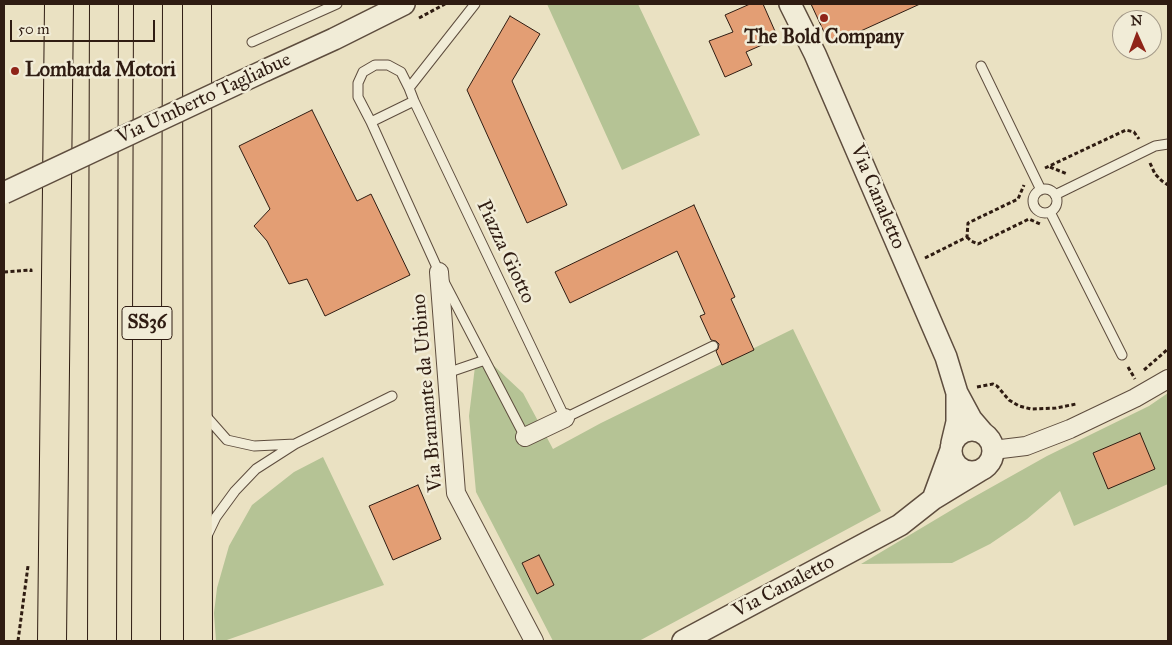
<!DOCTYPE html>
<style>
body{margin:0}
#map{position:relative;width:1172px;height:645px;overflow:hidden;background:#eae1c2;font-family:"IM FELL Great Primer",serif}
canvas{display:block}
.frame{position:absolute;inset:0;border:5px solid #2f1c12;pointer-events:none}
.north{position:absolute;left:1112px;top:10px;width:50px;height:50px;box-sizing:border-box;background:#f1ecd7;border:1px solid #a39988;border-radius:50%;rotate:358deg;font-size:14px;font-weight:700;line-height:20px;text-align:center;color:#2f1c12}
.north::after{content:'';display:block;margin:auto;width:18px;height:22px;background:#8f2418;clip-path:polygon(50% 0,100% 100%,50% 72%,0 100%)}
.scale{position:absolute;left:10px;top:20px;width:145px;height:22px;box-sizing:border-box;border:2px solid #2f1c12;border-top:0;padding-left:6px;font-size:15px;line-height:18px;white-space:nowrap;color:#2f1c12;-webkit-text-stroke:4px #f1ecd7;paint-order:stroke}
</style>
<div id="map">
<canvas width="1172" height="645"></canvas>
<div class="frame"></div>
<div class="north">N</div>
<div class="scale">50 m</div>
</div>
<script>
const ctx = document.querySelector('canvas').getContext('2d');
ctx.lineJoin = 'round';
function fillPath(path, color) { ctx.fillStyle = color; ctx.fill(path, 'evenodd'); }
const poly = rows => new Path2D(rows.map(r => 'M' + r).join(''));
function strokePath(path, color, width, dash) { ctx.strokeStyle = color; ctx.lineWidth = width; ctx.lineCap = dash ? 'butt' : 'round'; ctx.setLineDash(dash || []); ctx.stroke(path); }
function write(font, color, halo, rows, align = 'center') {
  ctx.font = font + ' "IM FELL Great Primer",serif'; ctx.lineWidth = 5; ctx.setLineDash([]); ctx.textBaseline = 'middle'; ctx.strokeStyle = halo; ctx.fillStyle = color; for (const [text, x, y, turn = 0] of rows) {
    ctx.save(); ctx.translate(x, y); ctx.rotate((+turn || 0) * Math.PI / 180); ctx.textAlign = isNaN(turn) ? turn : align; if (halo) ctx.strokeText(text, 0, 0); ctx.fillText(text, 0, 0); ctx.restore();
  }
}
const green = poly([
 [547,4,638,4,700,135,622,170],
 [793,329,881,511,639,641,553,641,476,492,469,416,477,350,523,393,553,449,601,423],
 [1168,393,1168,484,1074,526,1060,491,1027,519,990,544,952,563,861,564,965,502,1047,456,1149,406],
 [323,457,384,585,224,641,216,641,214,613,217,588,229,546,252,505,294,472]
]);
const building = poly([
 [750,4,763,4,778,38,746,52,752,65,725,77,709,41,733,32,725,15,750,4],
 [811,4,920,4,830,45,811,4],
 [510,16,540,34,512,81,567,205,527,223,467,90,510,16],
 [312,110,357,201,371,194,410,275,325,316,307,279,289,284,267,241,254,226,270,209,239,146,312,110],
 [694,205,735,297,731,299,754,350,722,365,716,351,718,349,719,344,716,341,711,340,700,316,705,314,677,251,570,303,555,272,694,205],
 [1140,433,1155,469,1108,489,1093,453,1140,433],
 [418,485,441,539,393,560,369,506,418,485],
 [539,555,554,585,537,594,522,563,539,555]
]);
const path = poly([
 [419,18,445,4],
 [1150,163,1155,174,1162,181,1168,185],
 [1050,167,1067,174],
 [1045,168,1126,130,1134,132,1139,139],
 [967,237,971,241,978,244,1029,219,1040,224],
 [925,258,967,237,968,223,1018,199,1024,185],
 [4,272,31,270,31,272],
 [1128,367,1135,379],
 [1144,370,1168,349],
 [977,387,993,384,997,386,1009,400,1019,406,1031,409,1056,408,1076,404],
 [18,641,28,566]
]);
const service = poly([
 [475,4,409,88,414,101,371,122,439,272,525,437],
 [252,42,337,4],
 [981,66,1041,190],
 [414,101,565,418,713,346],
 [371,122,358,97,358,83,363,72,375,65,388,65,401,72,409,88],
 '1033 201a12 12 0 1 1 24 0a12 12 0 1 1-24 0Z',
 [1055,195,1155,146,1168,144],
 [1050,212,1122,355],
 [447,373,485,360],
 [205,415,227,440,254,446,295,444],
 [206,538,216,517,235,491,256,469,295,444,392,396]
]);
const minor = poly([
 [439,272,456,493,534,641],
 [525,437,565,418],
 [993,450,1026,446,1070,429,1135,398,1168,379]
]);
const tertiary = poly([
 [790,4,815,54,946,357,957,393],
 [266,70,334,39,404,4],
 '951 451a21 21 0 1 1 42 0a21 21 0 1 1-42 0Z',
 [952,443,957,422,957,393,971,419,983,433],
 [951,450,933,499,979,471],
 [683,641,900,525,933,499]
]);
const trunk = poly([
 [197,4,198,641],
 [52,641,59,4],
 [102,641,104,4],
 [146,641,148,4]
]);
const tertiaryBridge = poly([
 [4,193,266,70]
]);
const markers = [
 [824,18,5,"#8f2418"],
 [15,71,5,"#8f2418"]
];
const shields = [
 [147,323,50]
];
const shieldNames = [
 ["SS36",147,323]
];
const poiNames = [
 ["The Bold Company",824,38],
 ["Lombarda Motori",25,71,"left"]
];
const streetNames = [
 ["Via Umberto Tagliabue",204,99,-25],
 ["Via Canaletto",877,197,67],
 ["Piazza Giotto",505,252,65],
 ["Via Bramante da Urbino",428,393,-95],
 ["Via Canaletto",784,587,-28]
];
fillPath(green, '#b5c395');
fillPath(building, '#e39e74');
strokePath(building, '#2f1c12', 1);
strokePath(service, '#5e4d3e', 11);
strokePath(minor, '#5e4d3e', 20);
strokePath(tertiary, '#5e4d3e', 24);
strokePath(trunk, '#2f1c12', 30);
strokePath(path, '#2f1c12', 3, [4, 2.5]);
strokePath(service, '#f1ecd7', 9);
strokePath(minor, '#f1ecd7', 18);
strokePath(tertiary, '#f1ecd7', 21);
strokePath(trunk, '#eae1c2', 28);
strokePath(tertiaryBridge, '#5e4d3e', 24, []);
strokePath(tertiaryBridge, '#f1ecd7', 21);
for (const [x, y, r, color] of markers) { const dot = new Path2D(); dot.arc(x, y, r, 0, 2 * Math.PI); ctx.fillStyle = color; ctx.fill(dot); strokePath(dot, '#f1ecd7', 2); }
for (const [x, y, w] of shields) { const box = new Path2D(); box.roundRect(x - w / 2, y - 16.5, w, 33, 4); ctx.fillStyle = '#f1ecd7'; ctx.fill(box); strokePath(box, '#2f1c12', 1); }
write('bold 19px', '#2f1c12', null, shieldNames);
write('bold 20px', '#2f1c12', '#f1ecd7', poiNames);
write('20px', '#2f1c12', '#f1ecd7', streetNames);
</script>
